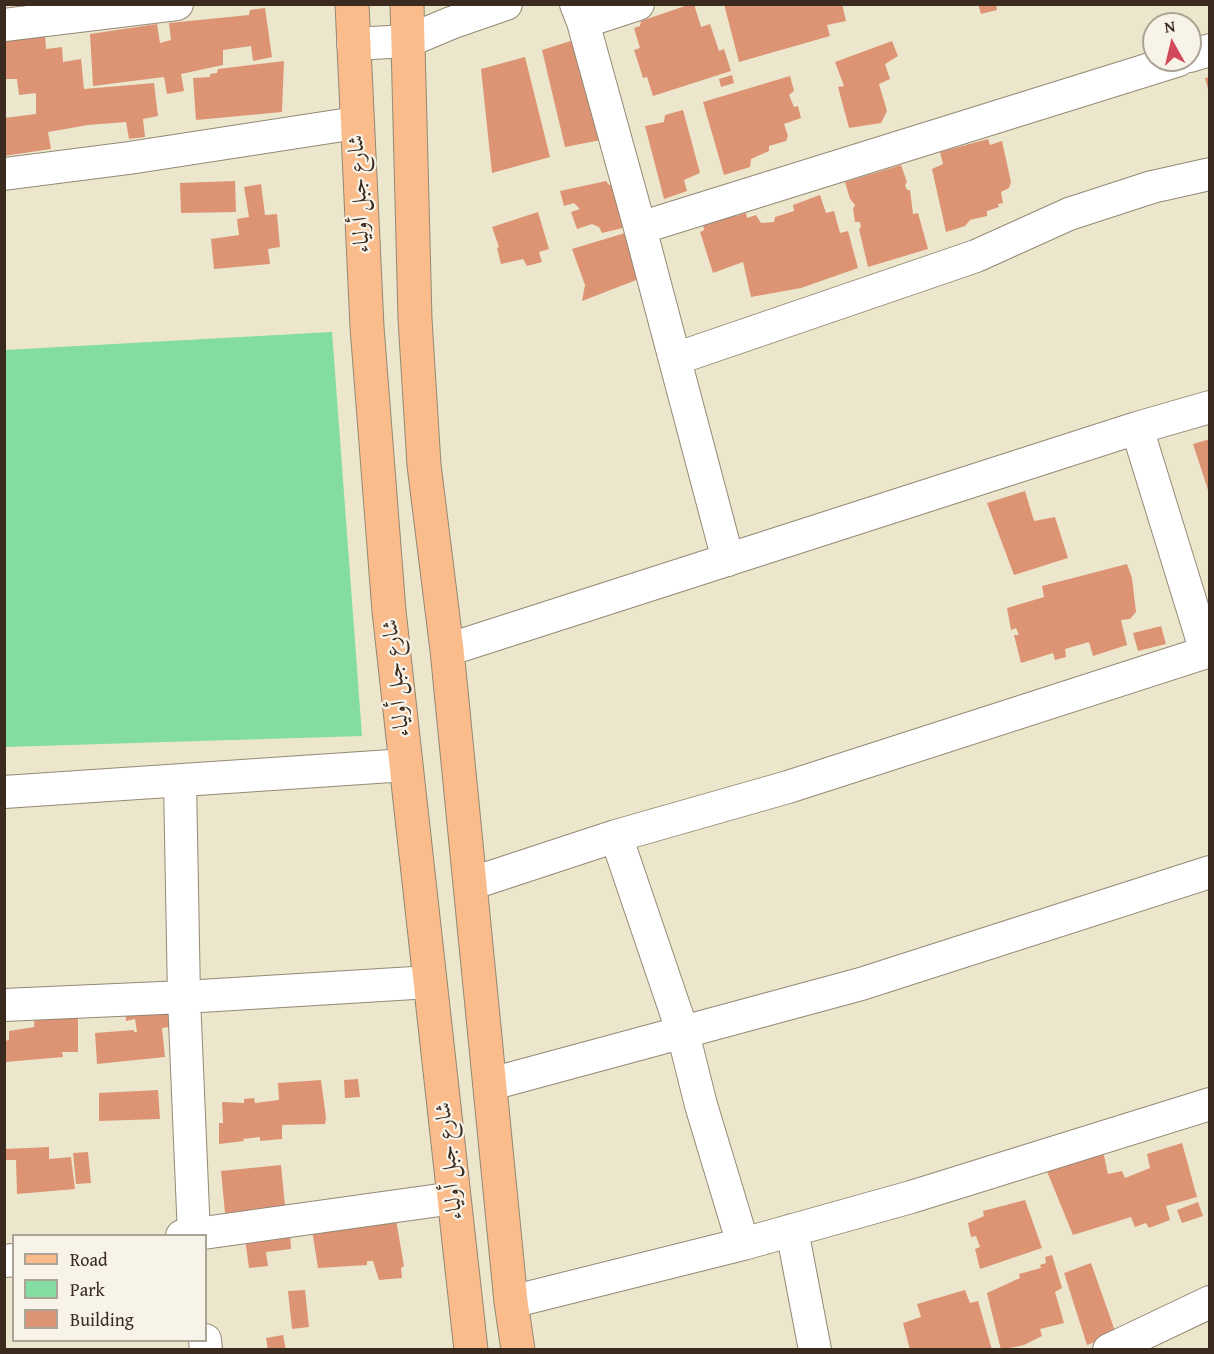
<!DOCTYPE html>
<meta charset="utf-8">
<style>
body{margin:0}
#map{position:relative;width:1214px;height:1354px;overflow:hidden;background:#ece7cc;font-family:"Gentium Book Plus",serif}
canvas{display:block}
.frame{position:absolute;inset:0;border:6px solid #3b2a1e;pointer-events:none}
.legend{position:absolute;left:12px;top:1234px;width:195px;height:108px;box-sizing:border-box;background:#f7f3e8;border:2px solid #aca397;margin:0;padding:8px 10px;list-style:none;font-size:18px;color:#3b2a1e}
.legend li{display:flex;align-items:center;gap:12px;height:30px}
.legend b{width:30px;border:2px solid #aca397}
.north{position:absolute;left:1142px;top:12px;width:60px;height:60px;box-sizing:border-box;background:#f7f3e8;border:2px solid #aca397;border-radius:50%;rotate:352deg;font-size:16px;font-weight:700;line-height:24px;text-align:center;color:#3b2a1e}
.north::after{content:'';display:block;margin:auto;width:21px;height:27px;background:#d1495b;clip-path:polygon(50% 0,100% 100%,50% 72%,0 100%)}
</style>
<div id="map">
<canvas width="1214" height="1354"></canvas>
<div class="frame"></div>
<ul class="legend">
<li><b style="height:8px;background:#fabc8b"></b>Road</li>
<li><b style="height:16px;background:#83dca1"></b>Park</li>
<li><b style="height:16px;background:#dd9475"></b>Building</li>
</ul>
<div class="north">N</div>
</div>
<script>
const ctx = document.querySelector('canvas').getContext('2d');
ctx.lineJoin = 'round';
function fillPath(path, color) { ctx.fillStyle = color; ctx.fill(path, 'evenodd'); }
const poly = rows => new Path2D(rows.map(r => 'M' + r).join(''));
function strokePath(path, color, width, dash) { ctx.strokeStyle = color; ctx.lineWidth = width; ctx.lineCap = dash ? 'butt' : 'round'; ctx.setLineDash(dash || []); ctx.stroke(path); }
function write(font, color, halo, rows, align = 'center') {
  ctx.font = font + ' "Gentium Book Plus",Amiri,serif'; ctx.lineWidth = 4.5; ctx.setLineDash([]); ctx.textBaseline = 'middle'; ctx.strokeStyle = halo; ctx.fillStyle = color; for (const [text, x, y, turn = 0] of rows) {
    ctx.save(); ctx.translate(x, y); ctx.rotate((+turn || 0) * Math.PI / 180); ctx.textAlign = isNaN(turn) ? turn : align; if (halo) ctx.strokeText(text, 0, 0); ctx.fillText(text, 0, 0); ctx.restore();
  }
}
const green = poly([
 [332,332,362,736,5,747,5,350]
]);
const building = poly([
 [691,4,694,4,701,27,710,24,719,51,724,49,731,71,653,96,647,77,643,78,634,50,640,48,634,28,640,26,641,21],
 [724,4,842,4,846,21,827,25,830,36,739,62],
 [978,4,996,4,997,10,981,14],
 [265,8,272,57,253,61,251,46,223,50,223,65,181,74,184,91,167,94,164,77,93,86,90,34,157,24,160,43,171,40,169,23,249,15,250,10],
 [45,34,46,49,62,47,63,62,81,59,84,89,154,83,158,116,143,119,145,137,129,139,126,122,88,125,48,132,51,149,4,156,4,118,36,114,36,93,19,95,17,79,4,79,6,37],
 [577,39,606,139,565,147,542,50],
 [892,41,898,56,885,64,890,79,879,84,887,111,881,123,849,128,838,87,844,86,835,62],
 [525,57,550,157,492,173,481,69],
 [284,61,282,112,196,120,193,78,210,77,210,74,217,73,218,69],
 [732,75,734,83,721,87,719,79],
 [790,76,794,91,789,95,794,107,798,106,801,118,784,124,788,136,786,141,769,146,769,151,751,159,750,167,724,175,703,102],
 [1210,77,1210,91,1209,92,1205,78],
 [683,110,700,173,684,180,687,191,664,199,645,126,664,122,665,115],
 [988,139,990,145,1002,141,1011,182,1009,188,1001,192,1003,203,998,204,999,207,987,211,987,216,970,220,965,226,946,232,932,169,943,164,940,152],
 [901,165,907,182,905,185,907,190,910,190,913,214,918,213,928,249,868,267,859,229,861,227,860,222,855,222,853,209,855,205,850,199,845,182],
 [235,181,236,212,181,213,180,183],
 [606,181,609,185,615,184,627,227,602,233,599,227,592,224,577,229,571,212,580,209,574,203,564,206,560,191],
 [261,184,265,215,277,214,280,247,268,249,270,264,214,269,211,239,239,235,237,219,249,217,244,187],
 [820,195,826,213,834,211,840,233,848,231,858,268,801,288,751,297,743,262,713,273,700,232,704,230,703,225,710,223,709,218,735,211,736,216,746,213,747,218,756,215,761,223,774,222,775,217,794,211,793,205],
 [538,212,549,249,539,252,542,262,527,266,523,259,501,264,497,248,499,247,492,227],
 [625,233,639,279,582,301,585,285,572,249],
 [1210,439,1210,493,1209,493,1193,444],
 [1025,491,1034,521,1055,517,1068,558,1014,575,987,503],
 [1127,564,1132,578,1136,612,1130,619,1121,620,1127,645,1093,656,1089,642,1065,649,1066,657,1055,660,1053,653,1021,663,1014,635,1019,635,1016,628,1011,630,1007,608,1044,597,1042,586],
 [1161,626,1166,644,1138,651,1133,633],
 [125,1008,168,1008,169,1027,162,1028,165,1057,97,1064,95,1033,134,1030,134,1032,137,1032,135,1019,126,1021],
 [78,1009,78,1052,62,1052,63,1057,6,1062,4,1041,9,1040,9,1031,34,1027,35,1011],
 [358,1079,360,1097,345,1098,344,1080],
 [321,1080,326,1118,325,1124,282,1125,282,1139,260,1141,260,1137,243,1139,244,1141,219,1144,219,1123,223,1123,222,1102,244,1103,244,1099,254,1098,255,1103,279,1100,278,1083],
 [158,1090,160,1119,99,1121,99,1093],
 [1182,1143,1197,1197,1166,1206,1170,1220,1149,1228,1146,1223,1135,1227,1131,1217,1073,1235,1044,1164,1103,1151,1108,1174,1122,1171,1125,1178,1150,1168,1147,1154],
 [49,1147,49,1159,71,1157,75,1189,17,1194,16,1160,5,1160,4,1149],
 [88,1152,91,1183,76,1184,73,1153],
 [281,1165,285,1206,225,1213,221,1171],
 [1025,1200,1042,1248,980,1269,975,1249,980,1247,976,1236,971,1237,968,1223,984,1216,983,1211],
 [1198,1202,1203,1216,1182,1223,1177,1210],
 [395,1214,404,1266,401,1268,402,1278,379,1280,373,1261,367,1261,367,1265,318,1268,312,1230],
 [290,1233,291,1249,266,1252,268,1266,249,1268,245,1239],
 [1052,1255,1062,1288,1055,1292,1064,1323,1040,1329,1042,1336,1024,1345,1001,1350,987,1293,1020,1278,1019,1274,1041,1268,1040,1265,1046,1263,1045,1257],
 [1091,1263,1116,1334,1087,1345,1064,1273],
 [305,1290,309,1327,292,1329,288,1291],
 [965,1290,970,1303,978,1301,992,1350,910,1350,903,1323,921,1317,917,1304],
 [283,1335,286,1350,268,1350,266,1338]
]);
const minor = poly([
 [576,4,583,22,640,228,728,560],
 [583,22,638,4],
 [4,25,177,4],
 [353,44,408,41,451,23,506,4],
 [1190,56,1210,50],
 [4,174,129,158,356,123],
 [640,228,1179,60],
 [675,359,976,256,1069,214,1152,187,1210,174],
 [1137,428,1206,652],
 [447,650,1137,428,1210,407],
 [180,781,184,997,194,1236],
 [4,792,406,765],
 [616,836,683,1033,701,1105,743,1244],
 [470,884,616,836,788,787,1210,651],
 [4,1005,184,997,430,982],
 [491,1084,861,984,1210,872],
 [792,1230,815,1350],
 [182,1236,454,1198],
 [4,1261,14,1260],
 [511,1302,743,1244,911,1197,1210,1104],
 [205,1340,206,1350],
 [1109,1350,1210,1302]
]);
const major = poly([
 [352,4,367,327,389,611,471,1350],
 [407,4,415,319,424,465,447,650,511,1302,518,1350]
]);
const streetNames = [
 ["شارع جبل أولياء",360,194,-93],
 ["شارع جبل أولياء",397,678,-96],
 ["شارع جبل أولياء",450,1161,-96]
];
fillPath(green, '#83dca1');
fillPath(building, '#dd9475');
strokePath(minor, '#948875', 34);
strokePath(major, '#948875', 35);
strokePath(minor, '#fff', 32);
strokePath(major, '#fabc8b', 33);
write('22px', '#3b2a1e', '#f7f3e8', streetNames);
</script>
